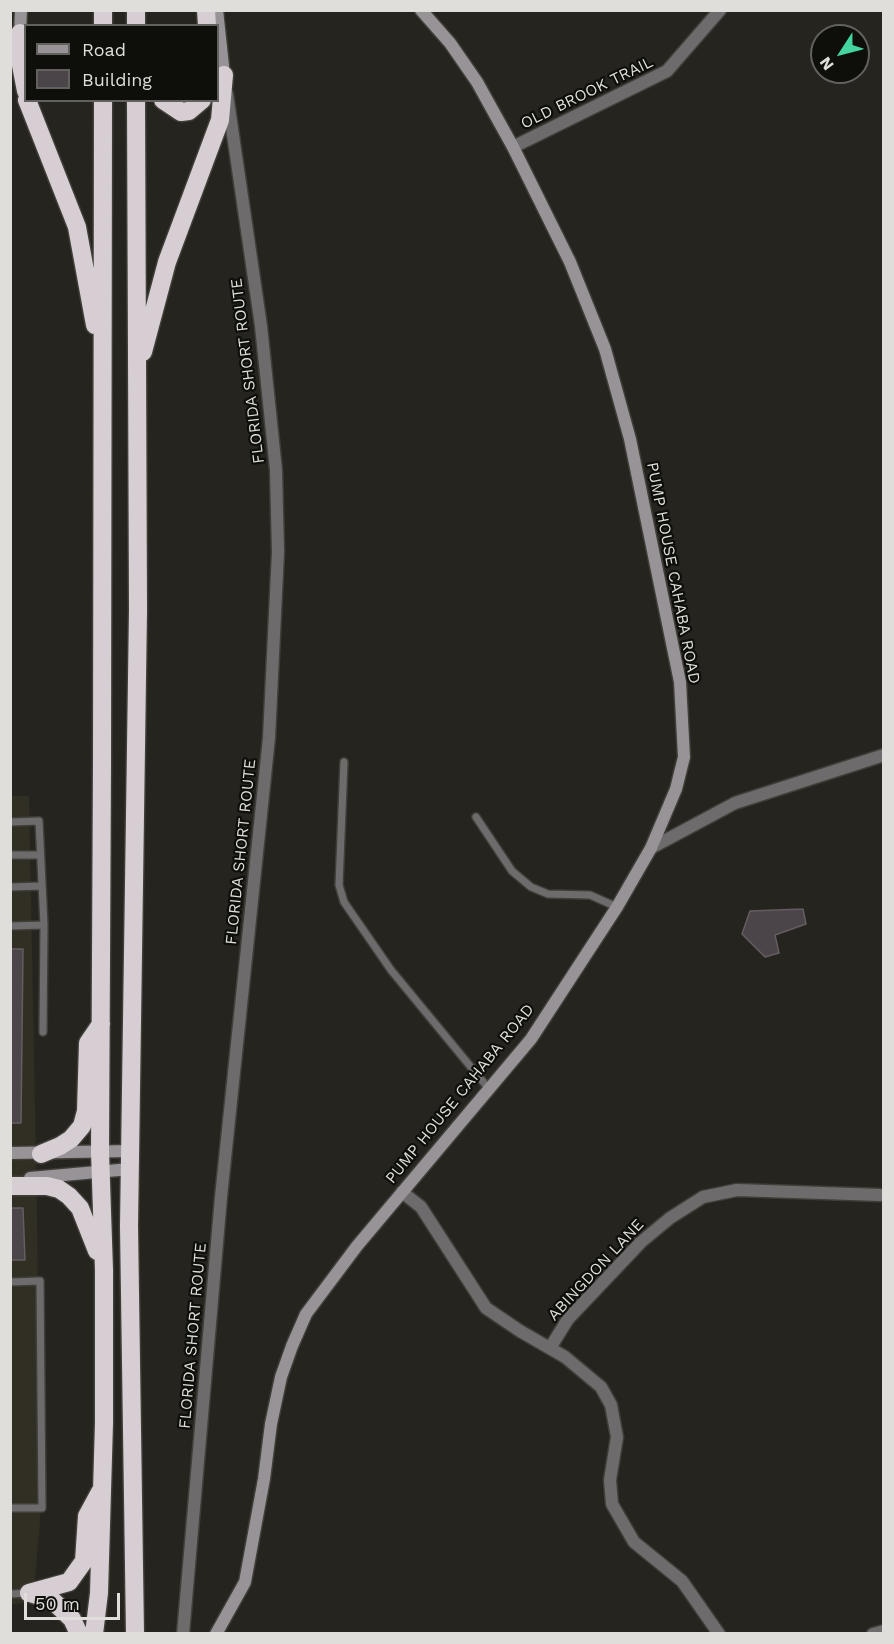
<!DOCTYPE html>
<style>
body{margin:0}
#map{position:relative;width:894px;height:1644px;overflow:hidden;background:#26241f;font-family:"Work Sans",sans-serif}
canvas{display:block}
.frame{position:absolute;inset:0;border:12px solid #dfdeda;pointer-events:none}
.legend{position:absolute;left:24px;top:24px;width:195px;height:78px;box-sizing:border-box;background:#0e0e0b;border:2px solid #62615e;margin:0;padding:8px 10px;list-style:none;font-size:18px;color:#dfdeda}
.legend li{display:flex;align-items:center;gap:12px;height:30px}
.legend b{width:30px;border:2px solid #62615e}
.north{position:absolute;left:810px;top:24px;width:60px;height:60px;box-sizing:border-box;background:#0e0e0b;border:2px solid #62615e;border-radius:50%;rotate:234deg;font-size:16px;font-weight:700;line-height:24px;text-align:center;color:#dfdeda}
.north::after{content:'';display:block;margin:auto;width:21px;height:27px;background:#44d49f;clip-path:polygon(50% 0,100% 100%,50% 72%,0 100%)}
.scale{position:absolute;left:24px;top:1593px;width:96px;height:27px;box-sizing:border-box;border:3px solid #dfdeda;border-top:0;padding-left:8px;font-size:18px;line-height:21px;white-space:nowrap;color:#dfdeda;-webkit-text-stroke:4px #0e0e0b;paint-order:stroke}
</style>
<div id="map">
<canvas width="894" height="1644"></canvas>
<div class="frame"></div>
<ul class="legend">
<li><b style="height:8px;background:#989396"></b>Road</li>
<li><b style="height:16px;background:#4b4448"></b>Building</li>
</ul>
<div class="north">N</div>
<div class="scale">50 m</div>
</div>
<script>
const ctx = document.querySelector('canvas').getContext('2d');
ctx.lineJoin = 'round';
function fillPath(path, color) { ctx.fillStyle = color; ctx.fill(path, 'evenodd'); }
const poly = rows => new Path2D(rows.map(r => 'M' + r).join(''));
function strokePath(path, color, width, dash) { ctx.strokeStyle = color; ctx.lineWidth = width; ctx.lineCap = dash ? 'butt' : 'round'; ctx.setLineDash(dash || []); ctx.stroke(path); }
function write(font, color, halo, rows, align = 'center') {
  ctx.font = font + ' "Work Sans",sans-serif'; ctx.lineWidth = 4.5; ctx.setLineDash([]); ctx.textBaseline = 'middle'; ctx.strokeStyle = halo; ctx.fillStyle = color; for (const [text, x, y, turn = 0] of rows) {
    ctx.save(); ctx.translate(x, y); ctx.rotate((+turn || 0) * Math.PI / 180); ctx.textAlign = isNaN(turn) ? turn : align; if (halo) ctx.strokeText(text, 0, 0); ctx.fillText(text, 0, 0); ctx.restore();
  }
}
const built = poly([
 [10,796,29,796,37,1213,40,1522,33,1601,11,1605]
]);
const building = poly([
 [803,909,806,924,775,935,779,953,765,957,742,934,750,911,803,909],
 [10,949,23,949,21,1123,10,1123,10,949],
 [10,1208,23,1208,25,1260,10,1260,10,1208]
]);
const lane = poly([
 [344,762,339,885,344,902,391,970,489,1089],
 [476,817,512,871,531,887,548,894,590,895,617,907],
 [10,822,39,821,44,925,10,926],
 [10,855,40,855],
 [10,887,42,886],
 [43,1032,44,925],
 [10,1282,40,1281,42,1508,10,1508],
 [10,1594,29,1593]
]);
const street = poly([
 [513,147,667,71,720,10],
 [651,848,735,803,884,755],
 [402,1192,421,1207,486,1308,520,1331,565,1357,601,1387,611,1405,617,1437,610,1480,612,1504,634,1542,682,1581,719,1634],
 [550,1348,568,1319,641,1242,670,1218,703,1197,737,1190,880,1195],
 [183,1634,221,1197,269,738,278,552,276,470,261,326,227,94],
 [873,1634,884,1631]
]);
const secondary = poly([
 [217,10,224,75],
 [20,33,21,10],
 [10,1153,131,1151],
 [30,1178,130,1169],
 [216,1634,245,1582,264,1479,271,1424,281,1377,292,1346,306,1314,357,1246,531,1039,617,907,651,848,676,789,684,757,680,682,630,439,605,349,570,262,513,147,477,82,450,43,421,10]
]);
const highway = poly([
 [136,10,136,26],
 [206,10,207,26],
 [103,26,103,10],
 [20,33,20,60,26,91],
 [27,100,77,227,95,325],
 [163,100,181,112,189,111,202,100],
 [143,352,167,262,220,120,224,75],
 [41,1154,60,1146,71,1139,82,1126,86,1111,88,1043,101,1024],
 [10,1186,47,1186,59,1189,69,1196,80,1208,97,1251],
 [29,1593,69,1582,84,1561,87,1516,100,1492],
 [30,1593,52,1600,72,1619,79,1634],
 [94,1634,99,1593,104,1423,104,1270,100,1152,102,763,103,100],
 [135,1634,129,1226,138,610,136,100]
]);
const streetNames = [
 ["OLD BROOK TRAIL",587,93,-26],
 ["FLORIDA SHORT ROUTE",248,371,-97],
 ["PUMP HOUSE CAHABA ROAD",673,573,79],
 ["FLORIDA SHORT ROUTE",241,852,-84],
 ["PUMP HOUSE CAHABA ROAD",460,1094,-51],
 ["ABINGDON LANE",596,1270,-47],
 ["FLORIDA SHORT ROUTE",193,1336,-85]
];
fillPath(built, '#312e23');
fillPath(building, '#4b4448');
strokePath(building, '#645d61', 1.5);
strokePath(lane, '#403e39', 10);
strokePath(street, '#403e39', 15);
strokePath(secondary, '#403e39', 15);
strokePath(highway, '#403e39', 21);
strokePath(lane, '#6e6b6c', 7);
strokePath(street, '#6e6b6c', 12);
strokePath(secondary, '#989396', 12);
strokePath(highway, '#d6ced2', 18);
write('16px', '#dfdeda', '#0e0e0b', streetNames);
</script>
